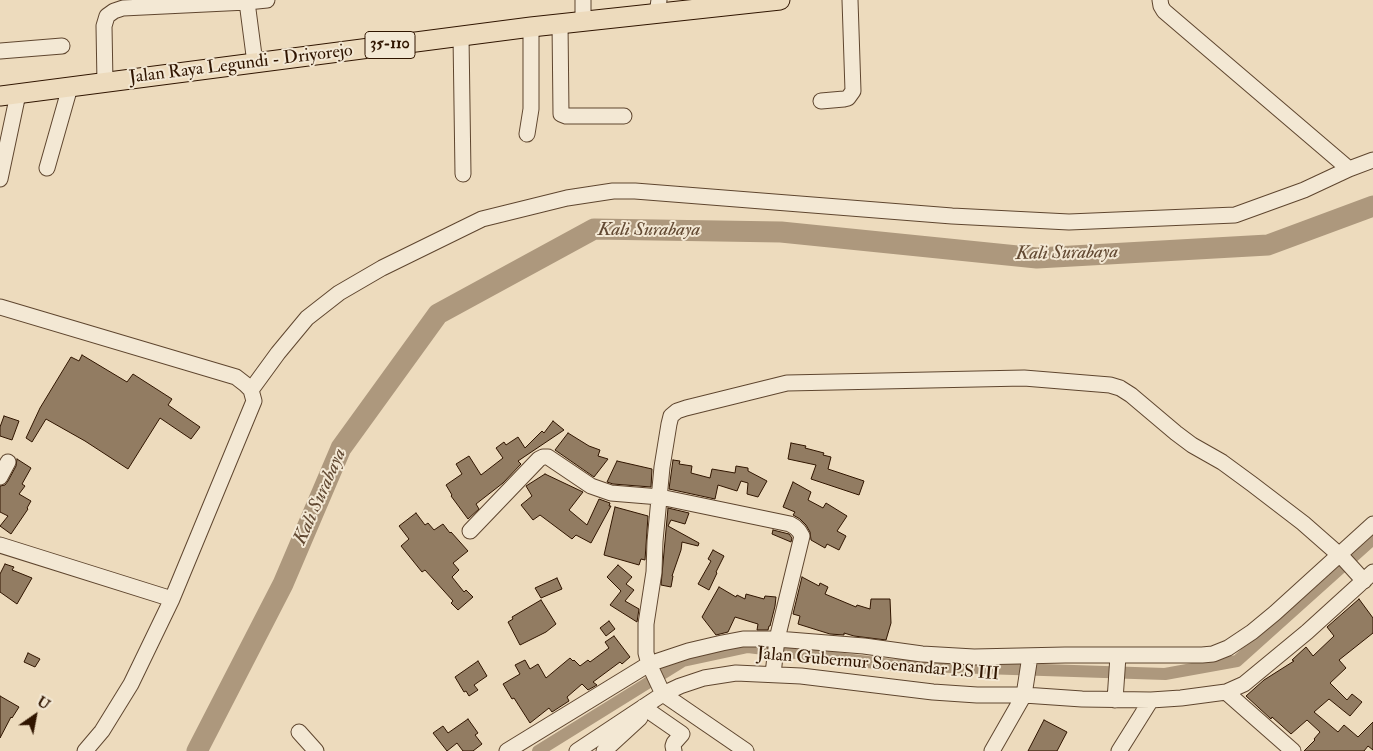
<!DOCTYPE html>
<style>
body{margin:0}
#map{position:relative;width:1373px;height:751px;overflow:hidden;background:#eddbbd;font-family:"IM FELL Double Pica",serif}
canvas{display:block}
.north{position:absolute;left:10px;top:691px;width:50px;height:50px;-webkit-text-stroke:4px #f3e8d4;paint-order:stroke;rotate:33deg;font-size:14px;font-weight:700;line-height:20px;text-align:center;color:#301500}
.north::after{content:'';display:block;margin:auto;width:18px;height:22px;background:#301500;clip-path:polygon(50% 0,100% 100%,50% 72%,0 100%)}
</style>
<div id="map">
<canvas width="1373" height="751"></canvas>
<div class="north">U</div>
</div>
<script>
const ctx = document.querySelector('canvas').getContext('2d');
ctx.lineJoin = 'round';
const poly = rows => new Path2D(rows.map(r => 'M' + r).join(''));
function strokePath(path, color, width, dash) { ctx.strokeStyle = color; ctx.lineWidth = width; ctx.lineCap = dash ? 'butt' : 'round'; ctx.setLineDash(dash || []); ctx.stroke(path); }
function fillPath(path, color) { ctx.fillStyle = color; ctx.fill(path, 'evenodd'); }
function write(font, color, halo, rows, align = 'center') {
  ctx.font = font + ' "IM FELL Double Pica",serif'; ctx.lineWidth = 4; ctx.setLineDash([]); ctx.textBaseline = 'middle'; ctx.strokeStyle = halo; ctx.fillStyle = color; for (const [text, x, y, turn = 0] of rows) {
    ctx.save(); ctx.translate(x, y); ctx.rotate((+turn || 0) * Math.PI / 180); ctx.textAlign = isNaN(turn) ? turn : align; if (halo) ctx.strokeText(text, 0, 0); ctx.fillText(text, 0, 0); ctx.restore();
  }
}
const canal = poly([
 [538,751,683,661,748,647,892,665,1165,674,1237,661,1373,539]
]);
const river = poly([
 [197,751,283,584,341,448,438,314,594,229,781,232,1037,258,1268,245,1373,206]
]);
const building = poly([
 [82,355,127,382,133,374,172,399,168,405,200,427,191,439,160,418,128,469,85,441,46,419,32,442,26,438,40,408,71,357,79,361,82,355],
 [4,416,19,421,12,440,0,436,0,427,4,416],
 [553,421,564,430,518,461,521,464,503,483,476,504,479,509,468,519,451,496,452,495,446,485,462,474,456,464,469,456,481,475,503,458,496,448,504,442,506,445,518,437,525,448,542,431,544,433,553,421],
 [568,433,589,446,600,450,598,456,608,459,594,477,555,450,568,433],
 [791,443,806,446,805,448,824,453,823,455,831,457,828,469,864,481,859,495,811,479,816,465,788,459,791,443],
 [17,459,31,468,22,484,25,486,19,494,31,501,27,508,28,509,11,534,0,526,8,516,0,512,0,486,5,485,8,481,16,466,17,459],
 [673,460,680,461,679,464,692,466,691,473,710,478,712,469,735,473,736,466,748,468,748,471,767,481,758,497,747,494,748,483,741,481,737,491,718,485,715,499,669,489,673,460],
 [617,461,652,469,651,487,613,484,607,482,617,461],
 [545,474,583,492,569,510,587,525,599,499,610,503,609,506,611,506,591,543,576,535,572,539,540,515,533,520,521,505,532,496,526,486,545,474],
 [793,482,811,492,808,500,823,508,826,503,847,516,837,531,846,536,839,550,827,544,825,548,811,540,810,532,806,525,800,519,793,515,795,512,783,507,793,482],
 [615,507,648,516,645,560,641,559,639,565,604,555,615,507],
 [668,508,689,513,685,524,671,520,668,526,699,543,698,546,682,542,681,550,672,576,673,576,671,587,661,585,668,508],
 [416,513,425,525,428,523,434,530,443,524,450,533,451,532,468,551,453,563,459,570,452,577,464,592,466,590,473,597,458,610,451,603,453,601,425,570,422,572,401,546,409,539,399,526,416,513],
 [773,530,789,534,792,538,791,542,772,534,773,530],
 [713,550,724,556,716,572,717,573,709,590,698,584,711,561,708,559,713,550],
 [5,564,14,567,12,570,32,578,17,604,0,592,0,574,5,564],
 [618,565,632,577,626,584,634,590,625,601,639,609,637,622,610,605,621,591,607,577,618,565],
 [802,577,819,586,820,583,828,587,825,594,856,607,857,605,870,609,871,599,890,599,891,623,886,640,854,636,844,633,844,635,830,634,798,624,800,616,793,614,802,577],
 [557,578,562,589,541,598,535,588,557,578],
 [719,587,736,597,737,595,745,599,746,594,764,599,765,596,776,597,775,606,770,626,769,626,768,630,757,630,758,624,735,617,728,632,716,635,702,617,719,587],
 [1359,599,1373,618,1373,633,1339,660,1346,668,1330,683,1347,700,1352,694,1362,702,1350,716,1329,699,1314,712,1338,732,1344,725,1358,737,1373,722,1373,750,1368,746,1364,751,1304,751,1315,740,1314,739,1320,732,1307,720,1291,734,1272,717,1271,719,1246,696,1264,680,1294,661,1292,660,1306,647,1313,656,1334,636,1327,627,1359,599],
 [541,600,556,624,546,632,520,645,508,622,513,619,512,617,541,600],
 [609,621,615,629,606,636,600,628,609,621],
 [614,636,630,657,622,664,620,662,593,682,597,685,588,690,582,684,567,697,569,701,552,712,549,708,530,723,514,698,512,699,503,684,520,674,515,665,525,660,530,669,538,664,546,678,570,658,573,661,574,660,580,666,588,660,590,662,609,648,605,642,614,636],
 [28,653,40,659,35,667,24,662,28,653],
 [478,661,487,676,474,685,478,690,469,696,466,691,464,692,455,677,478,661],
 [0,696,19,707,12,718,11,717,0,738,0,696],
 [468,719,478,733,475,735,482,744,473,751,463,751,457,743,447,751,433,733,443,726,448,733,468,719],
 [1044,720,1067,732,1057,751,1028,751,1044,720]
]);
const minor = poly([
 [1160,0,1161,6,1164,11,1349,169,1373,160],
 [657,13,659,0],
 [583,21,583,0],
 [560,23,561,114,566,116,624,116],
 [461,36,463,174],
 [0,51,62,46],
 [255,63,247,2,267,0],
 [105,83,104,26,107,16,114,11,123,8,247,2,247,0],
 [821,101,844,99,848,98,853,91,850,0],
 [527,134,531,109,531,27],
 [47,168,70,87],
 [0,179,18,94],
 [0,307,236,377,245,384,251,390,254,401,172,599,131,684,102,731,85,751],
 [251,390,278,353,307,318,339,293,382,268,482,219,567,198,613,191,635,191,952,216,1069,222,1235,215,1304,190,1349,169],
 [0,477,8,462],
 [470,531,539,459,543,457,548,457,591,486,611,493,660,497,790,524,795,527,799,531,802,536,777,639,773,674],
 [0,545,172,599],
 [1226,692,1293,751],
 [1115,700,1118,656],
 [643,707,682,734,674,743,673,746,674,751],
 [299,732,316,751],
 [507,751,649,664,688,651,722,643,743,639,777,639,864,646,922,654,974,657,1065,655,1202,655,1213,654,1228,648,1252,632,1275,613,1373,524],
 [577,751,663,694,680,686,704,678,736,673,801,676,933,692,977,695,1024,695,1082,699,1151,700,1181,698,1226,692,1244,684,1307,632,1373,572],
 [604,751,640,718],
 [746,751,663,694,649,664,646,653,646,624,654,572,655,541,662,467,669,424,671,416,677,411,686,408,787,383,1024,378,1110,385,1120,388,1131,395,1176,433,1192,445,1222,462,1252,484,1303,523,1344,559,1364,581],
 [992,751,1024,695,1030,656],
 [1119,751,1151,700]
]);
const major = poly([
 [0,96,531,27,780,0]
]);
const shields = [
 [390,45,50]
];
const shieldNames = [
 ["35-110",390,45]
];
const streetNames = [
 ["Jalan Raya Legundi - Driyorejo",241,65,-7],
 ["Jalan Gubernur Soenandar P.S III",878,665,5]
];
const waterNames = [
 ["Kali Surabaya",649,231],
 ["Kali Surabaya",1067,254,-1],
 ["Kali Surabaya",321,497,-66]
];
strokePath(canal, '#ad987d', 12);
strokePath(river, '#ad987d', 21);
fillPath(building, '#927c62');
strokePath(building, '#301500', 1);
strokePath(minor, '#5f462f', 17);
strokePath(major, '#301500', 21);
strokePath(minor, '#f3e8d4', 15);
strokePath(major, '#eddbbd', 19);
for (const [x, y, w] of shields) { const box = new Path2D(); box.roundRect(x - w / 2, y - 13.5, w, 27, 4); ctx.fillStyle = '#f3e8d4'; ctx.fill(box); strokePath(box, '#301500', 1); }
write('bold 16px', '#301500', null, shieldNames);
write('18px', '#301500', '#f3e8d4', streetNames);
write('italic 19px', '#624932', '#f3e8d4', waterNames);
</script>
